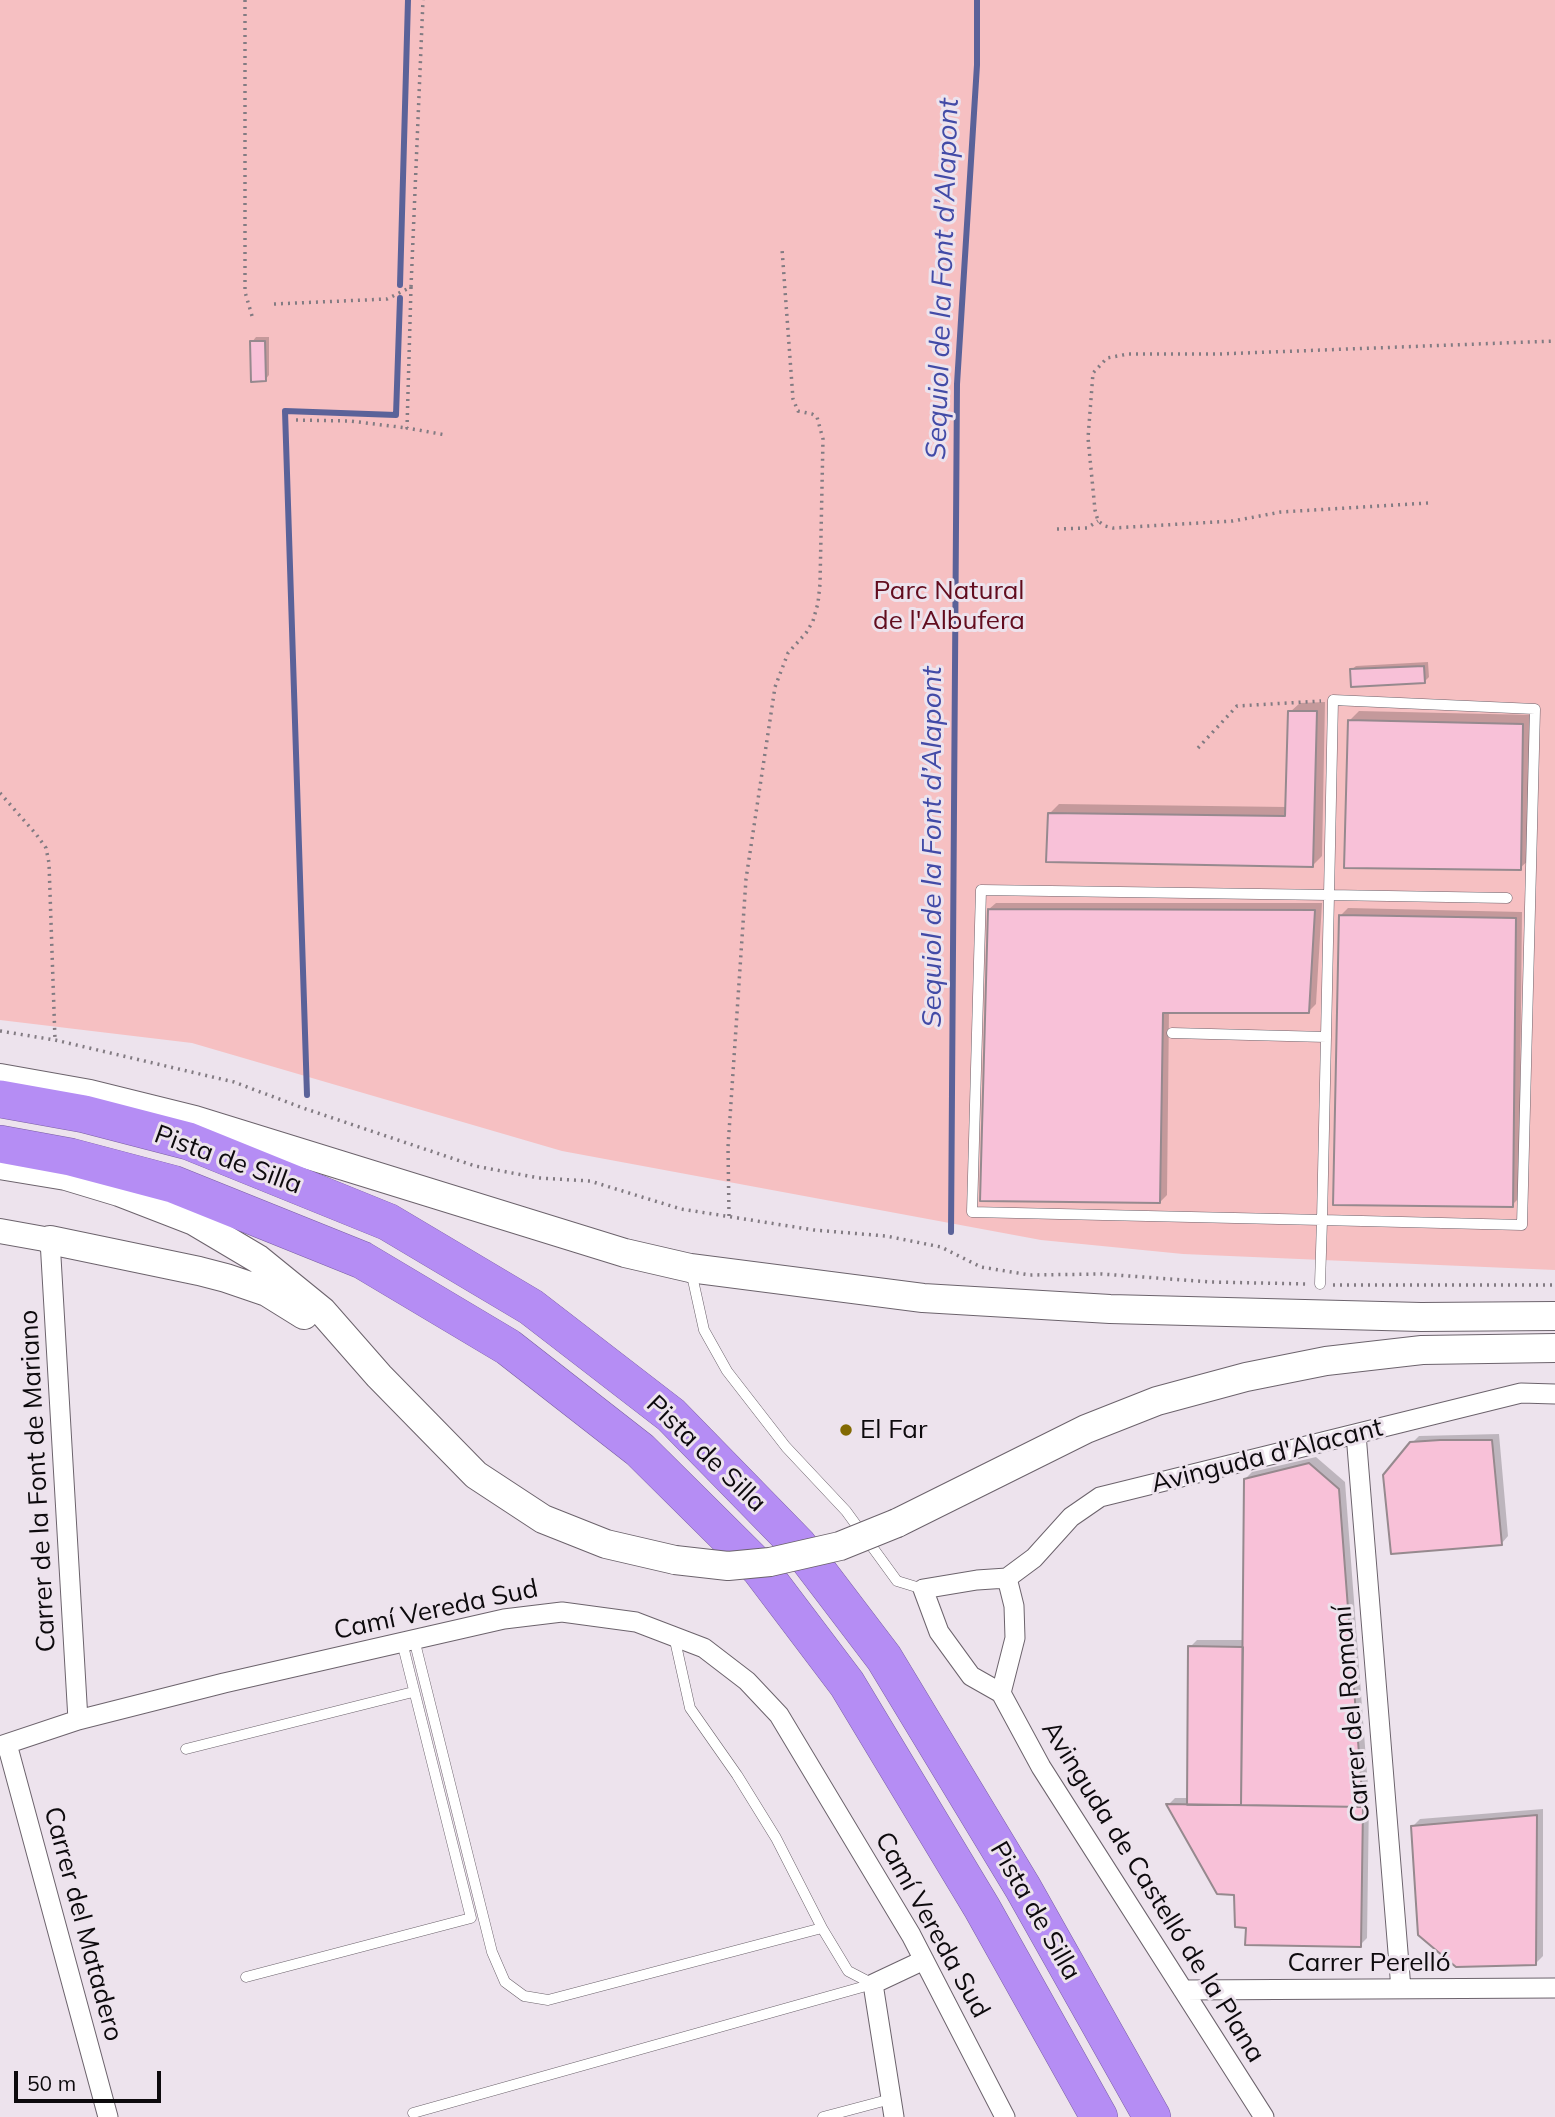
<!DOCTYPE html>
<meta charset="utf-8">
<style>
body{margin:0}
#map{position:relative;width:1555px;height:2117px;overflow:hidden;background:#ede3ed;font-family:Mulish,sans-serif}
canvas{display:block}
.scale{position:absolute;left:14px;top:2071px;width:147px;height:32px;box-sizing:border-box;border:4px solid #0d0a0d;border-top:0;padding-left:9px;font-size:21px;line-height:24px;white-space:nowrap;color:#0d0a0d;-webkit-text-stroke:5px #ede3ed;paint-order:stroke}
</style>
<div id="map">
<canvas width="1555" height="2117"></canvas>
<div class="scale">50 m</div>
</div>
<script>
const ctx = document.querySelector('canvas').getContext('2d');
ctx.lineJoin = 'round';
function fillPath(path, color) { ctx.fillStyle = color; ctx.fill(path, 'evenodd'); }
const poly = rows => new Path2D(rows.map(r => 'M' + r).join(''));
function strokePath(path, color, width, dash) { ctx.strokeStyle = color; ctx.lineWidth = width; ctx.lineCap = dash ? 'butt' : 'round'; ctx.setLineDash(dash || []); ctx.stroke(path); }
function write(font, color, halo, rows, align = 'center') {
  ctx.font = font + ' Mulish,sans-serif'; ctx.lineWidth = 6; ctx.setLineDash([]); ctx.textBaseline = 'middle'; ctx.strokeStyle = halo; ctx.fillStyle = color; for (const [text, x, y, turn = 0] of rows) {
    ctx.save(); ctx.translate(x, y); ctx.rotate((+turn || 0) * Math.PI / 180); ctx.textAlign = isNaN(turn) ? turn : align; if (halo) ctx.strokeText(text, 0, 0); ctx.fillText(text, 0, 0); ctx.restore();
  }
}
const green = poly([
 [0,0,1555,0,1555,1270,1183,1254,1041,1240,562,1151,192,1043,0,1020]
]);
const shadow = poly([
 [256,337,269,337,269,375,265,380,252,342],
 [1428,662,1429,677,1425,681,1351,670,1356,666],
 [1325,702,1322,856,1312,866,1049,814,1059,804,1287,807,1290,712,1300,703],
 [1359,711,1532,715,1530,859,1520,868,1349,721],
 [996,903,1322,903,1316,1004,1309,1011,1169,1011,1167,1195,1160,1202,989,909],
 [1348,908,1522,912,1519,1198,1512,1205,1341,915],
 [1499,1434,1508,1536,1502,1543,1411,1444,1419,1436],
 [1316,1457,1345,1482,1369,1799,1367,1938,1360,1945,1248,1927,1235,1893,1168,1805,1175,1798,1188,1798,1190,1647,1197,1640,1244,1640,1245,1479,1252,1472],
 [1543,1809,1543,1956,1536,1963,1413,1826,1420,1819]
]);
const stream = poly([
 [400,285,408,0],
 [307,1095,285,411,396,415,400,298],
 [951,1232,957,384,977,65,977,0]
]);
const building = poly([
 [250,341,265,341,266,381,251,382,250,341],
 [1424,666,1425,683,1351,687,1350,669,1424,666],
 [1288,711,1317,711,1313,867,1046,862,1048,813,1285,816,1288,711],
 [1348,720,1523,724,1521,870,1344,868,1348,720],
 [988,909,1315,910,1309,1013,1163,1013,1160,1203,980,1201,988,909],
 [1339,915,1516,918,1513,1207,1333,1205,1339,915],
 [1440,1440,1492,1440,1502,1545,1391,1554,1383,1475,1410,1442,1440,1440],
 [1309,1463,1339,1489,1363,1807,1241,1805,1244,1479,1309,1463],
 [1188,1646,1243,1647,1241,1805,1187,1805,1188,1646],
 [1166,1804,1363,1807,1361,1947,1245,1945,1246,1928,1235,1927,1234,1895,1217,1894,1166,1804],
 [1537,1815,1536,1965,1456,1967,1418,1935,1411,1826,1537,1815]
]);
const path = poly([
 [245,0,245,292,252,316],
 [411,287,407,428,446,435],
 [274,304,387,299,411,287,423,0],
 [296,420,350,421,407,428],
 [1428,503,1281,512,1233,521,1113,528,1105,526,1098,521,1095,510,1088,438,1093,373,1107,358,1128,354,1219,354,1555,341],
 [1057,529,1087,528,1098,521],
 [1198,748,1237,706,1321,701],
 [0,793,36,834,46,848,49,863,55,1040],
 [0,1031,55,1040,234,1082,303,1108,475,1166,539,1178,590,1181,681,1209,814,1230,886,1236,941,1247,981,1267,1030,1275,1102,1274,1211,1282,1308,1284],
 [729,1216,728,1147,746,879,775,687,788,653,806,633,813,621,818,603,820,584,823,439,817,417,812,414,798,411,793,399,782,249],
 [1333,1285,1555,1285]
]);
const service = poly([
 [1172,1033,1326,1037],
 [691,1271,704,1330,727,1371,786,1447,846,1511,897,1581,923,1589],
 [1320,1284,1322,1220,1326,1037,1329,895,1333,700,1535,709,1522,1225,1322,1220,972,1212,981,890,1329,895,1507,898],
 [674,1636,690,1708,737,1775,776,1838,822,1928,848,1971,873,1984],
 [414,1639,492,1952,505,1982,524,1996,548,2000,822,1928],
 [186,1749,413,1692],
 [246,1977,471,1918,402,1642],
 [413,2113,873,1984],
 [823,2117,891,2099]
]);
const minor = poly([
 [50,1240,78,1720],
 [1356,1434,1401,1989],
 [1007,1578,1034,1558,1071,1517,1100,1497,1521,1393,1555,1394],
 [1007,1578,1014,1606,1015,1638,1001,1693,971,1676,939,1632,923,1589,977,1580,1007,1578],
 [1001,1693,1041,1767,1264,2117],
 [7,1744,108,2117],
 [0,1746,78,1720,224,1683,504,1619,562,1612,636,1622,704,1648,747,1681,779,1715,911,1935,1005,2117],
 [1183,1990,1555,1988],
 [894,2117,873,1984,924,1960]
]);
const tertiary = poly([
 [0,1231,50,1240]
]);
const secondary = poly([
 [0,1078,90,1094,195,1120,625,1253,690,1268,923,1298,1110,1309,1421,1317,1555,1316],
 [0,1165,66,1176,119,1192,194,1221,258,1259,322,1311,379,1376,476,1475,543,1519,606,1544,675,1560],
 [50,1240,199,1271,226,1278,267,1292,304,1315],
 [897,1523,1086,1429,1157,1401,1246,1377,1326,1361,1422,1350,1555,1348]
]);
const motorway = poly([
 [0,1099,84,1114,188,1141,388,1222,531,1307,671,1415,798,1545,884,1658,1023,1888,1152,2117],
 [0,1144,71,1157,173,1184,362,1260,508,1347,640,1450,760,1569,847,1684,982,1908,1099,2117]
]);
const secondaryBridge = poly([
 [675,1560,728,1566,770,1562,840,1546,897,1523]
]);
const markers = [
 [846,1430,7,"#826902"]
];
const parkNames = [
 ["Parc Natural",949,591],
 ["de l'Albufera",949,621]
];
const streetNames = [
 ["Pista de Silla",228,1160,20],
 ["Pista de Silla",706,1454,44],
 ["Avinguda d'Alacant",1267,1456,-14],
 ["Carrer de la Font de Mariano",38,1481,-93],
 ["Camí Vereda Sud",436,1610,-12],
 ["Carrer del Romaní",1352,1714,-95],
 ["Avinguda de Castelló de la Plana",1153,1892,58],
 ["Pista de Silla",1035,1911,60],
 ["Carrer del Matadero",83,1924,75],
 ["Camí Vereda Sud",932,1925,61],
 ["Carrer Perelló",1369,1963]
];
const poiNames = [
 ["El Far",860,1430]
];
const waterNames = [
 ["Sequiol de la Font d’Alapont",943,279,-88],
 ["Sequiol de la Font d’Alapont",933,847,-90]
];
fillPath(green, '#f6c0c2');
fillPath(shadow, '#0003');
strokePath(stream, '#5a6299', 6);
fillPath(building, '#f8c1d8');
strokePath(building, '#96898e', 2);
strokePath(service, '#6c636c', 11);
strokePath(minor, '#6c636c', 21);
strokePath(tertiary, '#6c636c', 26);
strokePath(secondary, '#6c636c', 30);
strokePath(motorway, '#7a5fa3', 38);
strokePath(path, '#827b82', 3.5, [2, 5]);
strokePath(service, '#fff', 10);
strokePath(minor, '#fff', 19);
strokePath(tertiary, '#fff', 24);
strokePath(secondary, '#fff', 28);
strokePath(motorway, '#b58df4', 37);
strokePath(secondaryBridge, '#6c636c', 30, []);
strokePath(secondaryBridge, '#fff', 28);
for (const [x, y, r, color] of markers) { const dot = new Path2D(); dot.arc(x, y, r, 0, 2 * Math.PI); ctx.fillStyle = color; ctx.fill(dot); strokePath(dot, '#ede3ed', 2.5); }
write('26px', '#620c1e', '#ede3ed', parkNames);
write('26px', '#0d0a0d', '#ede3ed', streetNames);
write('26px', '#0d0a0d', '#ede3ed', poiNames, 'left');
write('italic 28px', '#424ba7', '#ede3ed', waterNames);
</script>
